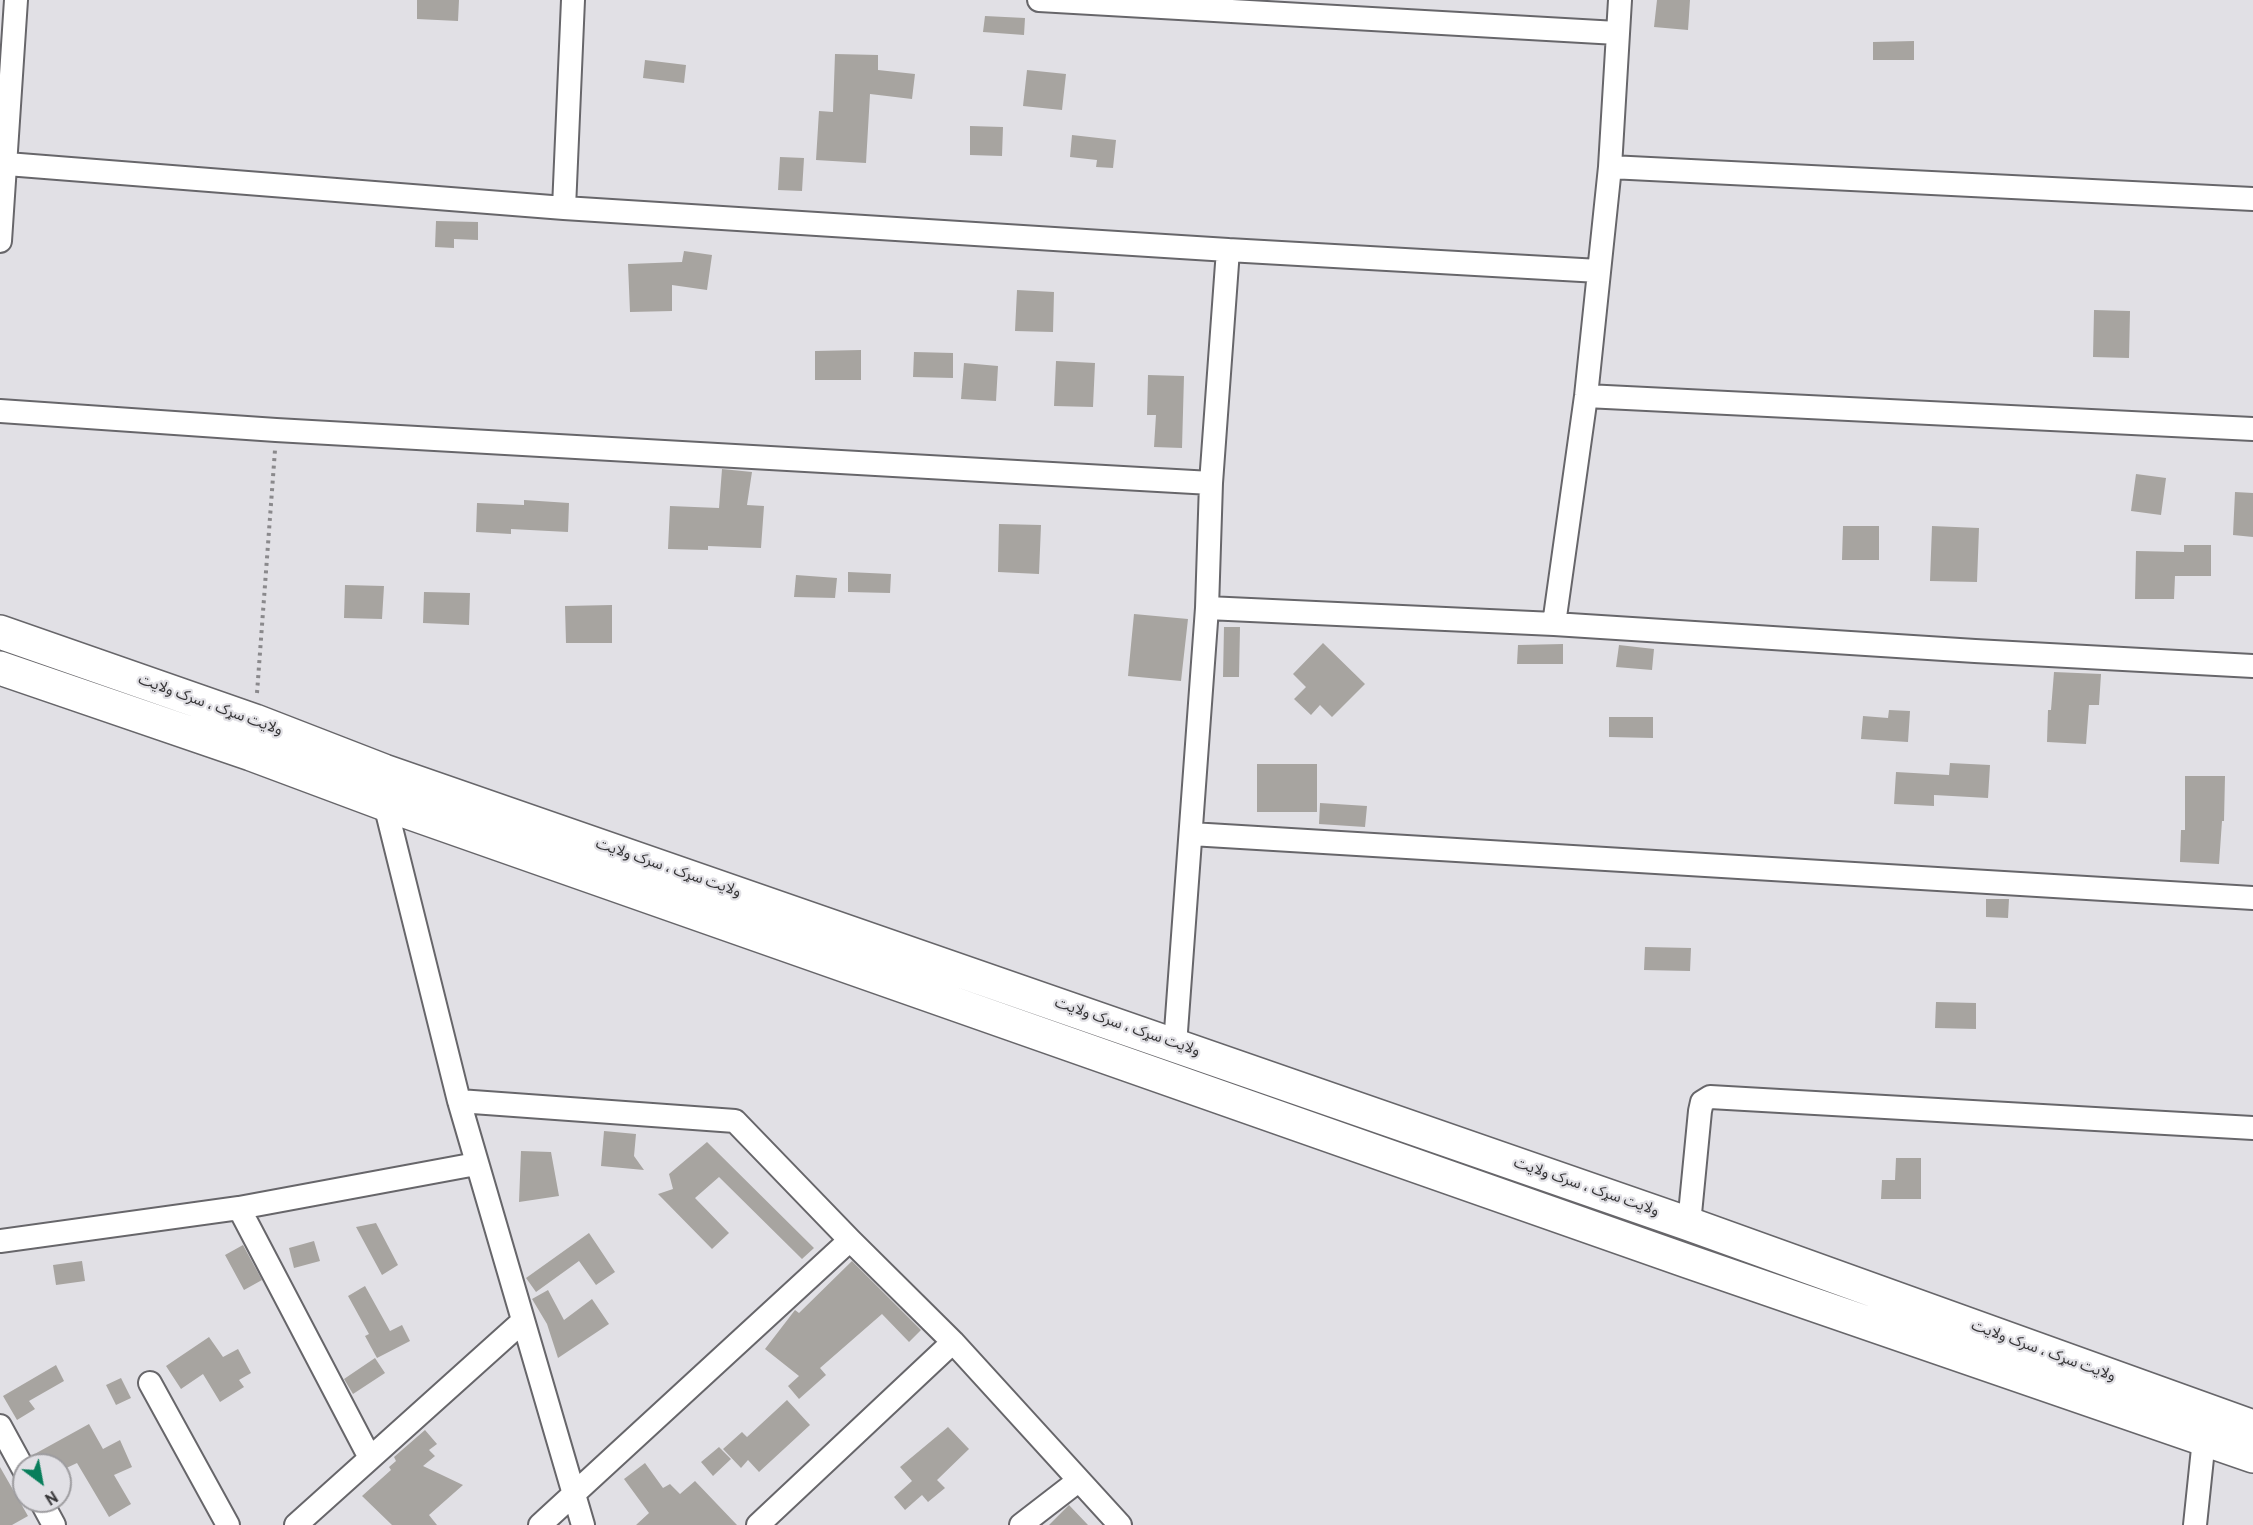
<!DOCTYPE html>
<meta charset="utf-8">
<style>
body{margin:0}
#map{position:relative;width:2253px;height:1525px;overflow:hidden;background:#e1e0e5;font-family:Overpass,sans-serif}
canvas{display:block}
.north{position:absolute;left:12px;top:1453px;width:60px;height:60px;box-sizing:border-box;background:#e1e0e5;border:2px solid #9d9c9f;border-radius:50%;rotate:148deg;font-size:16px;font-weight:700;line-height:24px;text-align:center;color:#363537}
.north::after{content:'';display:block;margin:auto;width:21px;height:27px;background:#087e5b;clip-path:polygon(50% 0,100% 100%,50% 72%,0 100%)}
</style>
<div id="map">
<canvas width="2253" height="1525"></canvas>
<div class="north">N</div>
</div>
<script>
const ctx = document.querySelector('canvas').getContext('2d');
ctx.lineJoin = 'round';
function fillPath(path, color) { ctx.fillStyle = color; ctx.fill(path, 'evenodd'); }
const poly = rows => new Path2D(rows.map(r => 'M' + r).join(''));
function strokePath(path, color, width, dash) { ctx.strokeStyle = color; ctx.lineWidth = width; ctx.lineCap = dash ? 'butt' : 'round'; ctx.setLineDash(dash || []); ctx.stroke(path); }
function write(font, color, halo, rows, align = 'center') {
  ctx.font = font + ' Overpass,"Noto Sans Arabic",sans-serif'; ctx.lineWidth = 4.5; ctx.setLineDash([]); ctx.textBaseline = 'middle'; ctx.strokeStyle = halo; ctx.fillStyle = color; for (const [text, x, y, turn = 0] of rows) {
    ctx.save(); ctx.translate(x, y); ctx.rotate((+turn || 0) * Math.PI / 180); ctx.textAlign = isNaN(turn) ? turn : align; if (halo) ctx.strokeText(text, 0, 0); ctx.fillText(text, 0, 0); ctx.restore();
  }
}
const building = poly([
 [417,0,459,0,458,21,417,19],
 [1657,0,1690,0,1688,30,1654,27],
 [985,16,1025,18,1024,35,983,32],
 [1914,41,1914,60,1873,60,1873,42],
 [835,54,878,55,878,70,915,74,912,99,870,94,866,163,816,160,819,111,833,112],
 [645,60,686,65,684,83,643,78],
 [1027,70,1066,74,1062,110,1023,106],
 [970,126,1003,127,1002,156,970,155],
 [1072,135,1116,140,1113,168,1096,167,1097,160,1070,157],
 [780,157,804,158,802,191,778,190],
 [436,221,478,222,478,240,454,239,454,248,435,247],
 [684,251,712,255,707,290,672,285,672,311,630,312,628,264,682,262],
 [1017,290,1054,292,1053,332,1015,331],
 [2094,310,2130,311,2129,358,2093,357],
 [861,350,861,380,815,380,815,351],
 [914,352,953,353,953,378,913,377],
 [1056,361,1095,363,1093,407,1054,406],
 [964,363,998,366,996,401,961,399],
 [1148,375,1184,376,1182,448,1154,447,1156,415,1147,415],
 [722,469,752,472,747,505,764,506,761,548,708,546,708,550,668,549,670,506,719,508],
 [2136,474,2166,478,2161,515,2131,511],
 [2235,492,2253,493,2253,537,2233,535],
 [524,500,569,503,568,532,511,529,511,534,476,532,477,503,524,505],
 [999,524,1041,525,1039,574,998,572],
 [1843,526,1879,526,1879,560,1842,560],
 [1932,526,1979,528,1977,582,1930,581],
 [2184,545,2211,545,2211,576,2175,576,2174,599,2135,599,2136,551,2184,552],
 [848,572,891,574,890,593,848,592],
 [796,575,837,578,835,598,794,597],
 [345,585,384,586,382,619,344,618],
 [424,592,470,593,469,625,423,623],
 [612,605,612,643,566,643,565,606],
 [1134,614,1188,619,1181,681,1128,676],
 [1224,627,1240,627,1239,677,1223,677],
 [1323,643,1365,684,1332,717,1320,705,1311,715,1294,699,1306,687,1293,674],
 [1563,644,1563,664,1517,664,1518,645],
 [1619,645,1654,649,1652,670,1616,667],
 [2054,672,2101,674,2099,705,2089,705,2086,744,2047,742,2048,710,2051,710],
 [1889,710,1910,711,1908,742,1861,739,1863,716,1888,718],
 [1609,717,1653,717,1653,738,1609,737],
 [1950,763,1990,765,1988,798,1934,795,1934,806,1894,804,1896,772,1949,775],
 [1257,764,1317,764,1317,812,1257,812],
 [2185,776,2225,776,2224,821,2222,821,2219,864,2180,862,2181,830,2185,830],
 [1320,803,1367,806,1365,827,1319,824],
 [1986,899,2009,899,2008,918,1986,917],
 [1645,947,1691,948,1690,971,1644,970],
 [1936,1002,1976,1003,1976,1029,1935,1028],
 [604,1131,636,1134,634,1156,644,1170,601,1166],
 [707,1142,814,1248,802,1259,719,1177,695,1198,729,1233,712,1249,658,1194,673,1189,669,1174],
 [521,1151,551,1152,559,1196,519,1202],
 [1896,1158,1921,1158,1921,1199,1881,1199,1882,1180,1895,1180],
 [376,1223,398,1265,382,1275,356,1227],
 [589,1233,615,1272,596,1285,579,1261,536,1292,526,1278],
 [314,1241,320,1261,294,1268,289,1248],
 [243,1245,262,1280,244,1290,225,1255],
 [82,1261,85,1281,56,1285,53,1265],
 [852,1261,921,1330,909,1342,882,1314,820,1368,826,1375,799,1399,788,1386,799,1376,765,1349,795,1310,799,1313],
 [365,1286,390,1331,402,1325,410,1341,377,1358,365,1336,369,1334,348,1296],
 [548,1290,564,1320,592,1299,609,1324,558,1358,547,1324,532,1299],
 [209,1337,223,1357,238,1349,251,1373,239,1380,244,1387,220,1402,203,1374,181,1389,166,1366],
 [375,1358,385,1373,353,1394,344,1379],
 [56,1365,64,1381,29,1401,35,1409,17,1420,3,1396],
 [121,1378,131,1398,116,1405,106,1385],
 [787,1400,810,1425,759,1472,748,1460,741,1468,723,1449,742,1432,747,1437],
 [89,1424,103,1449,120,1440,132,1467,114,1475,131,1504,109,1517,77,1463,60,1471,60,1465,36,1465,31,1456],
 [948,1427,969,1449,937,1480,945,1488,928,1502,922,1495,905,1510,894,1497,912,1481,900,1467],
 [425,1430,437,1444,429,1450,435,1456,423,1466,463,1485,429,1515,437,1525,392,1525,362,1496,391,1470,389,1467,396,1461,394,1457],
 [719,1447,731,1459,713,1476,701,1462],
 [645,1463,663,1488,670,1484,680,1494,695,1481,737,1525,636,1525,649,1513,624,1479],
 [0,1467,28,1516,12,1525,0,1525],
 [1069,1505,1088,1525,1049,1525]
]);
const path = poly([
 [257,693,275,450]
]);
const street = poly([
 [1039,0,1617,33],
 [7,164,564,208,1228,250,1599,271],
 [1610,167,2253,199],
 [564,208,573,0],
 [0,241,16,0],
 [1586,396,2253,429],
 [0,411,276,430,1211,483],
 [1207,608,1554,624,1975,651,2253,666],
 [1554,624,1586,396,1610,167,1620,0],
 [385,794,385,804,459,1101,583,1525],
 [1191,834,2253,898],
 [1175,1045,1207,608,1211,483,1228,250],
 [459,1101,735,1121,850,1240,953,1342,1120,1525],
 [239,1208,370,1458],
 [1689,1224,1700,1111,1702,1102,1710,1097,2253,1128],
 [0,1241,239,1208,476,1164],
 [150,1383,228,1525],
 [0,1426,24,1470],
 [41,1501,54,1525],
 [296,1525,523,1321],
 [540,1525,850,1240],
 [758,1525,953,1342],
 [1021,1525,1078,1481],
 [2195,1525,2204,1439]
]);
const secondary = poly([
 [0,632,255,721,384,771,1689,1224,2253,1427],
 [0,668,251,754,385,804,1687,1261,2253,1456]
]);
const streetNames = [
 ["ولایت سړک ، سرک ولایت",210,706,20],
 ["ولایت سړک ، سرک ولایت",668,869,19],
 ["ولایت سړک ، سرک ولایت",1127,1028,19],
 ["ولایت سړک ، سرک ولایت",1586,1188,19],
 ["ولایت سړک ، سرک ولایت",2043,1352,20]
];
fillPath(building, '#a7a4a0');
strokePath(street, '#67666a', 26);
strokePath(secondary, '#67666a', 36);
strokePath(path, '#8a898c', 4, [3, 4.5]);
strokePath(street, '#fff', 22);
strokePath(secondary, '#fff', 33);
write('15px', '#363537', '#e1e0e5', streetNames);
</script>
